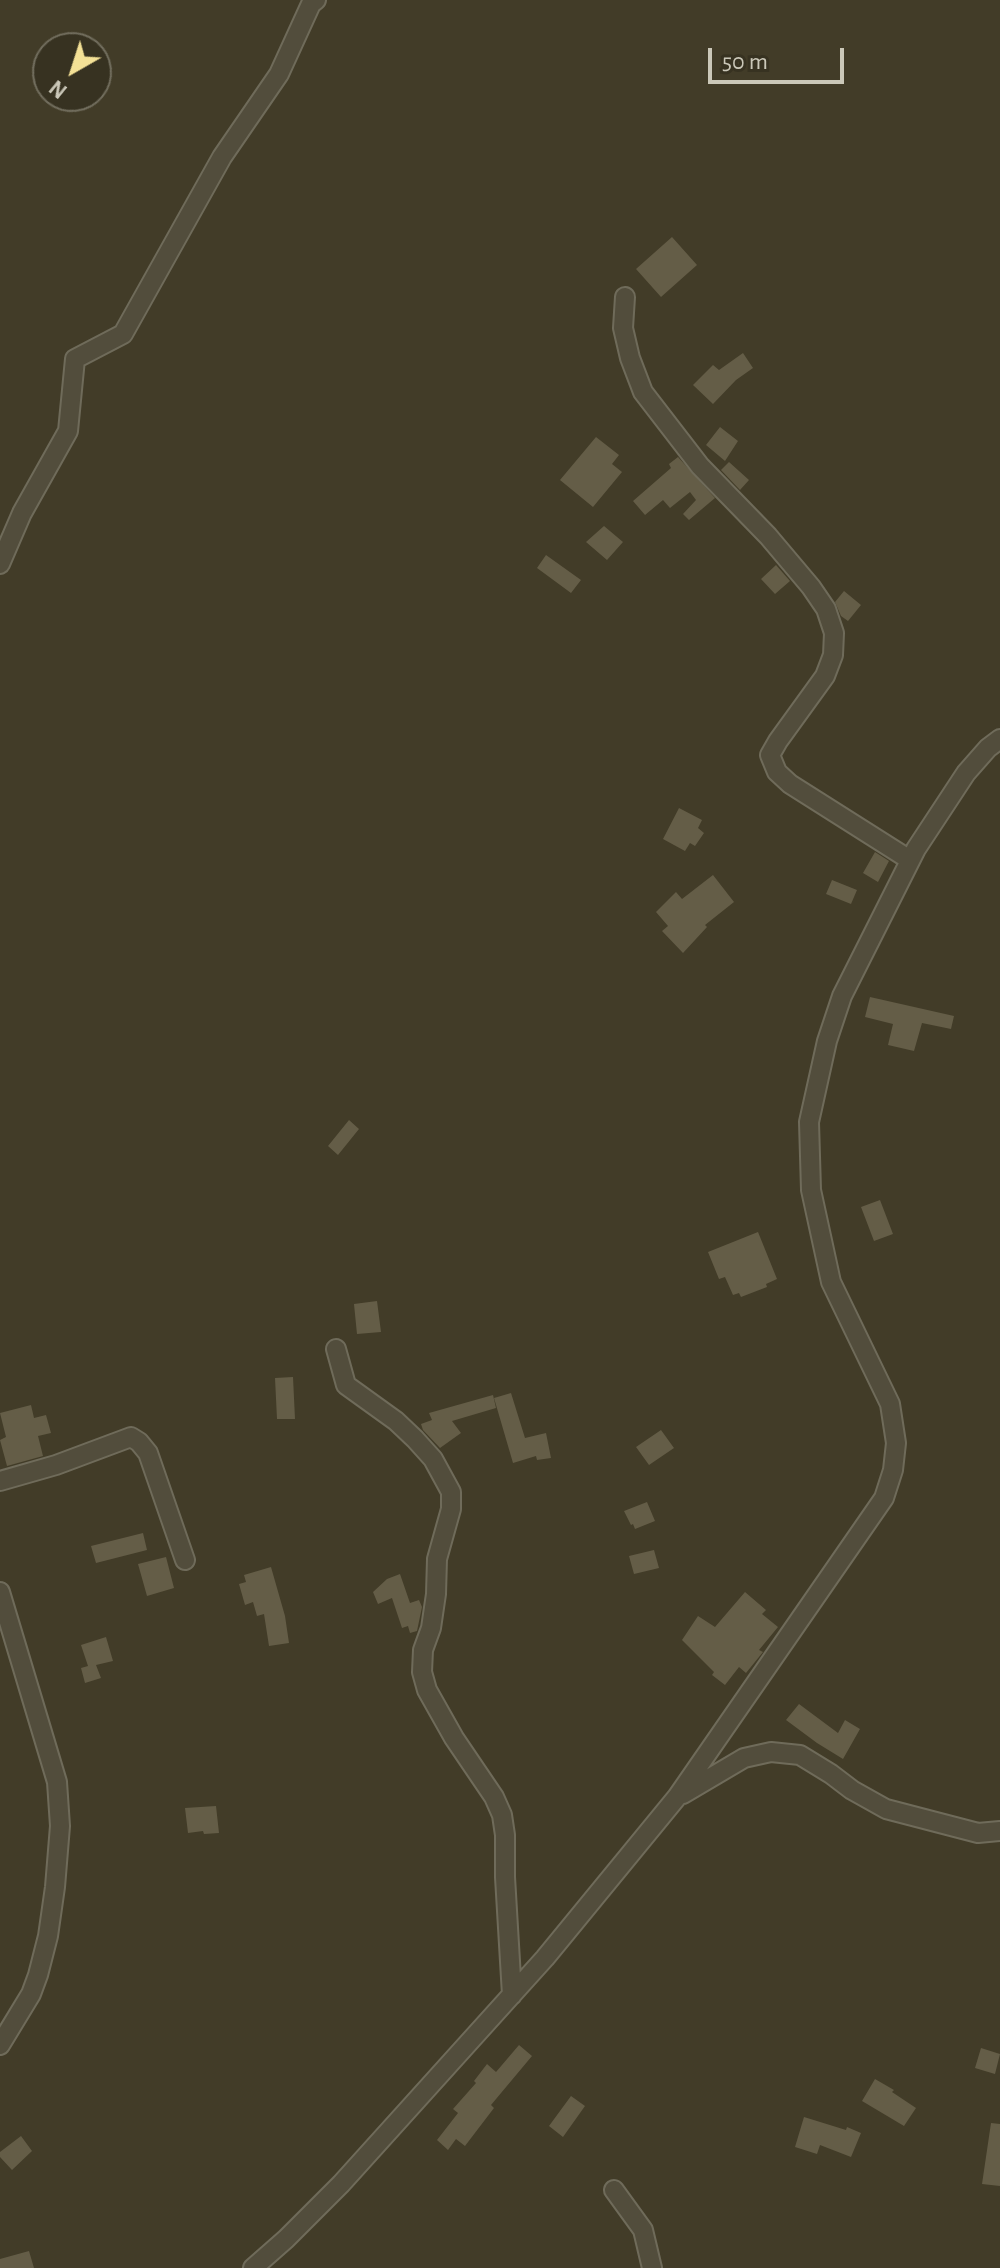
<!DOCTYPE html>
<style>
body{margin:0}
#map{position:relative;width:1000px;height:2268px;overflow:hidden;background:#423c28;font-family:"Alegreya Sans",sans-serif}
canvas{display:block}
.north{position:absolute;left:32px;top:32px;width:80px;height:80px;box-sizing:border-box;background:#373221;border:2px solid #726e5e;border-radius:50%;rotate:219deg;font-size:22px;font-weight:700;line-height:32px;text-align:center;color:#cbc8b9}
.north::after{content:'';display:block;margin:auto;width:28px;height:36px;background:#f4e196;clip-path:polygon(50% 0,100% 100%,50% 72%,0 100%)}
.scale{position:absolute;left:708px;top:48px;width:136px;height:36px;box-sizing:border-box;border:4px solid #cbc8b9;border-top:0;padding-left:10px;font-size:24px;line-height:28px;white-space:nowrap;color:#cbc8b9;-webkit-text-stroke:6px #373221;paint-order:stroke}
</style>
<div id="map">
<canvas width="1000" height="2268"></canvas>
<div class="north">N</div>
<div class="scale">50 m</div>
</div>
<script>
const ctx = document.querySelector('canvas').getContext('2d');
ctx.lineJoin = 'round';
function fillPath(path, color) { ctx.fillStyle = color; ctx.fill(path, 'evenodd'); }
const poly = rows => new Path2D(rows.map(r => 'M' + r).join(''));
function strokePath(path, color, width, dash) { ctx.strokeStyle = color; ctx.lineWidth = width; ctx.lineCap = dash ? 'butt' : 'round'; ctx.setLineDash(dash || []); ctx.stroke(path); }
const building = poly([
 [672,237,697,265,661,297,636,269],
 [743,353,753,368,736,380,713,404,693,385,713,365,719,370],
 [720,427,738,441,725,461,706,445],
 [596,437,619,455,612,464,622,472,593,507,560,480],
 [678,457,715,498,689,520,683,514,696,500,690,492,670,508,663,500,645,515,633,501,671,468,669,464],
 [729,462,749,480,740,490,721,470],
 [604,526,623,542,607,560,586,542],
 [546,555,581,580,571,593,537,568],
 [776,565,790,581,775,594,761,579],
 [844,591,861,605,848,621,841,616,835,602],
 [679,808,702,820,698,828,704,833,695,846,690,843,685,851,663,839],
 [875,852,889,861,878,882,863,873],
 [713,875,734,902,705,925,707,927,683,953,662,931,668,926,656,912,676,892,682,899],
 [832,880,857,890,851,904,826,894],
 [870,997,954,1016,951,1029,922,1023,914,1051,888,1045,893,1024,865,1017],
 [349,1120,359,1129,338,1155,328,1146],
 [880,1200,893,1234,874,1241,861,1207],
 [758,1232,777,1279,766,1284,767,1287,741,1297,739,1293,733,1295,725,1277,719,1279,708,1252],
 [377,1301,381,1332,357,1334,354,1304],
 [293,1377,295,1419,277,1419,275,1378],
 [511,1393,525,1438,546,1433,551,1458,537,1460,536,1456,513,1463,494,1398],
 [493,1395,496,1408,452,1421,461,1433,440,1448,423,1430,421,1424,432,1420,429,1413],
 [31,1405,34,1418,46,1415,51,1433,38,1436,43,1456,7,1466,0,1440,6,1437,0,1413],
 [661,1430,674,1448,649,1465,636,1447],
 [647,1502,655,1521,635,1529,633,1524,631,1525,624,1511],
 [143,1533,147,1550,96,1563,91,1546],
 [654,1550,659,1568,634,1574,629,1556],
 [166,1557,174,1588,147,1596,138,1564],
 [271,1567,285,1616,289,1643,269,1646,264,1614,257,1616,253,1602,245,1605,239,1584,246,1582,244,1575],
 [400,1574,410,1603,419,1600,422,1607,417,1631,410,1633,408,1626,402,1628,392,1598,378,1604,373,1592,387,1579],
 [745,1592,766,1610,762,1614,778,1627,759,1650,763,1652,746,1673,739,1667,725,1685,712,1675,714,1672,682,1640,698,1616,715,1627],
 [106,1637,113,1661,96,1665,101,1678,85,1683,81,1668,88,1666,81,1645],
 [799,1704,838,1733,845,1720,860,1729,843,1759,817,1743,786,1720],
 [216,1806,219,1833,204,1834,203,1831,188,1833,185,1808],
 [519,2045,532,2056,491,2105,494,2108,465,2146,456,2139,448,2150,437,2140,458,2113,453,2109,476,2083,474,2081,487,2064,496,2072],
 [981,2048,1000,2054,995,2074,975,2068],
 [875,2079,894,2090,892,2092,916,2108,904,2126,862,2101],
 [571,2096,585,2106,563,2137,549,2126],
 [804,2117,846,2130,847,2127,861,2133,851,2157,820,2145,817,2154,795,2147],
 [991,2123,1000,2124,1000,2186,982,2184],
 [21,2136,32,2151,12,2170,0,2157,0,2152],
 [29,2251,34,2268,0,2268,0,2259]
]);
const minor = poly([
 [625,297,623,328,630,358,643,392,700,466,768,536,811,587,826,609,834,633,833,655,825,676,778,741,770,755,777,772,790,784,910,860],
 [0,564,22,513,68,431,75,359,123,334,222,157,279,74,311,4,316,0],
 [336,1349,346,1385,396,1421,415,1439,433,1459,451,1492,451,1509,437,1559,436,1594,431,1628,423,1650,422,1672,427,1690,454,1738,494,1797,502,1815,505,1835,505,1877,512,1995],
 [0,1481,56,1465,131,1437,139,1442,148,1453,185,1560],
 [0,1592,57,1782,60,1826,55,1887,48,1936,38,1975,31,1994,0,2045],
 [683,1794,744,1758,771,1752,800,1755,831,1774,852,1790,886,1809,978,1833,1000,1831],
 [614,2190,643,2230,652,2268],
 [253,2268,286,2239,341,2184,545,1958,677,1797,884,1498,893,1470,896,1443,890,1404,831,1282,811,1190,809,1122,827,1041,842,996,916,849,966,773,988,748,1000,739]
]);
fillPath(building, '#645d47');
strokePath(minor, '#6f6b5a', 22);
strokePath(minor, '#524d3c', 18);
</script>
